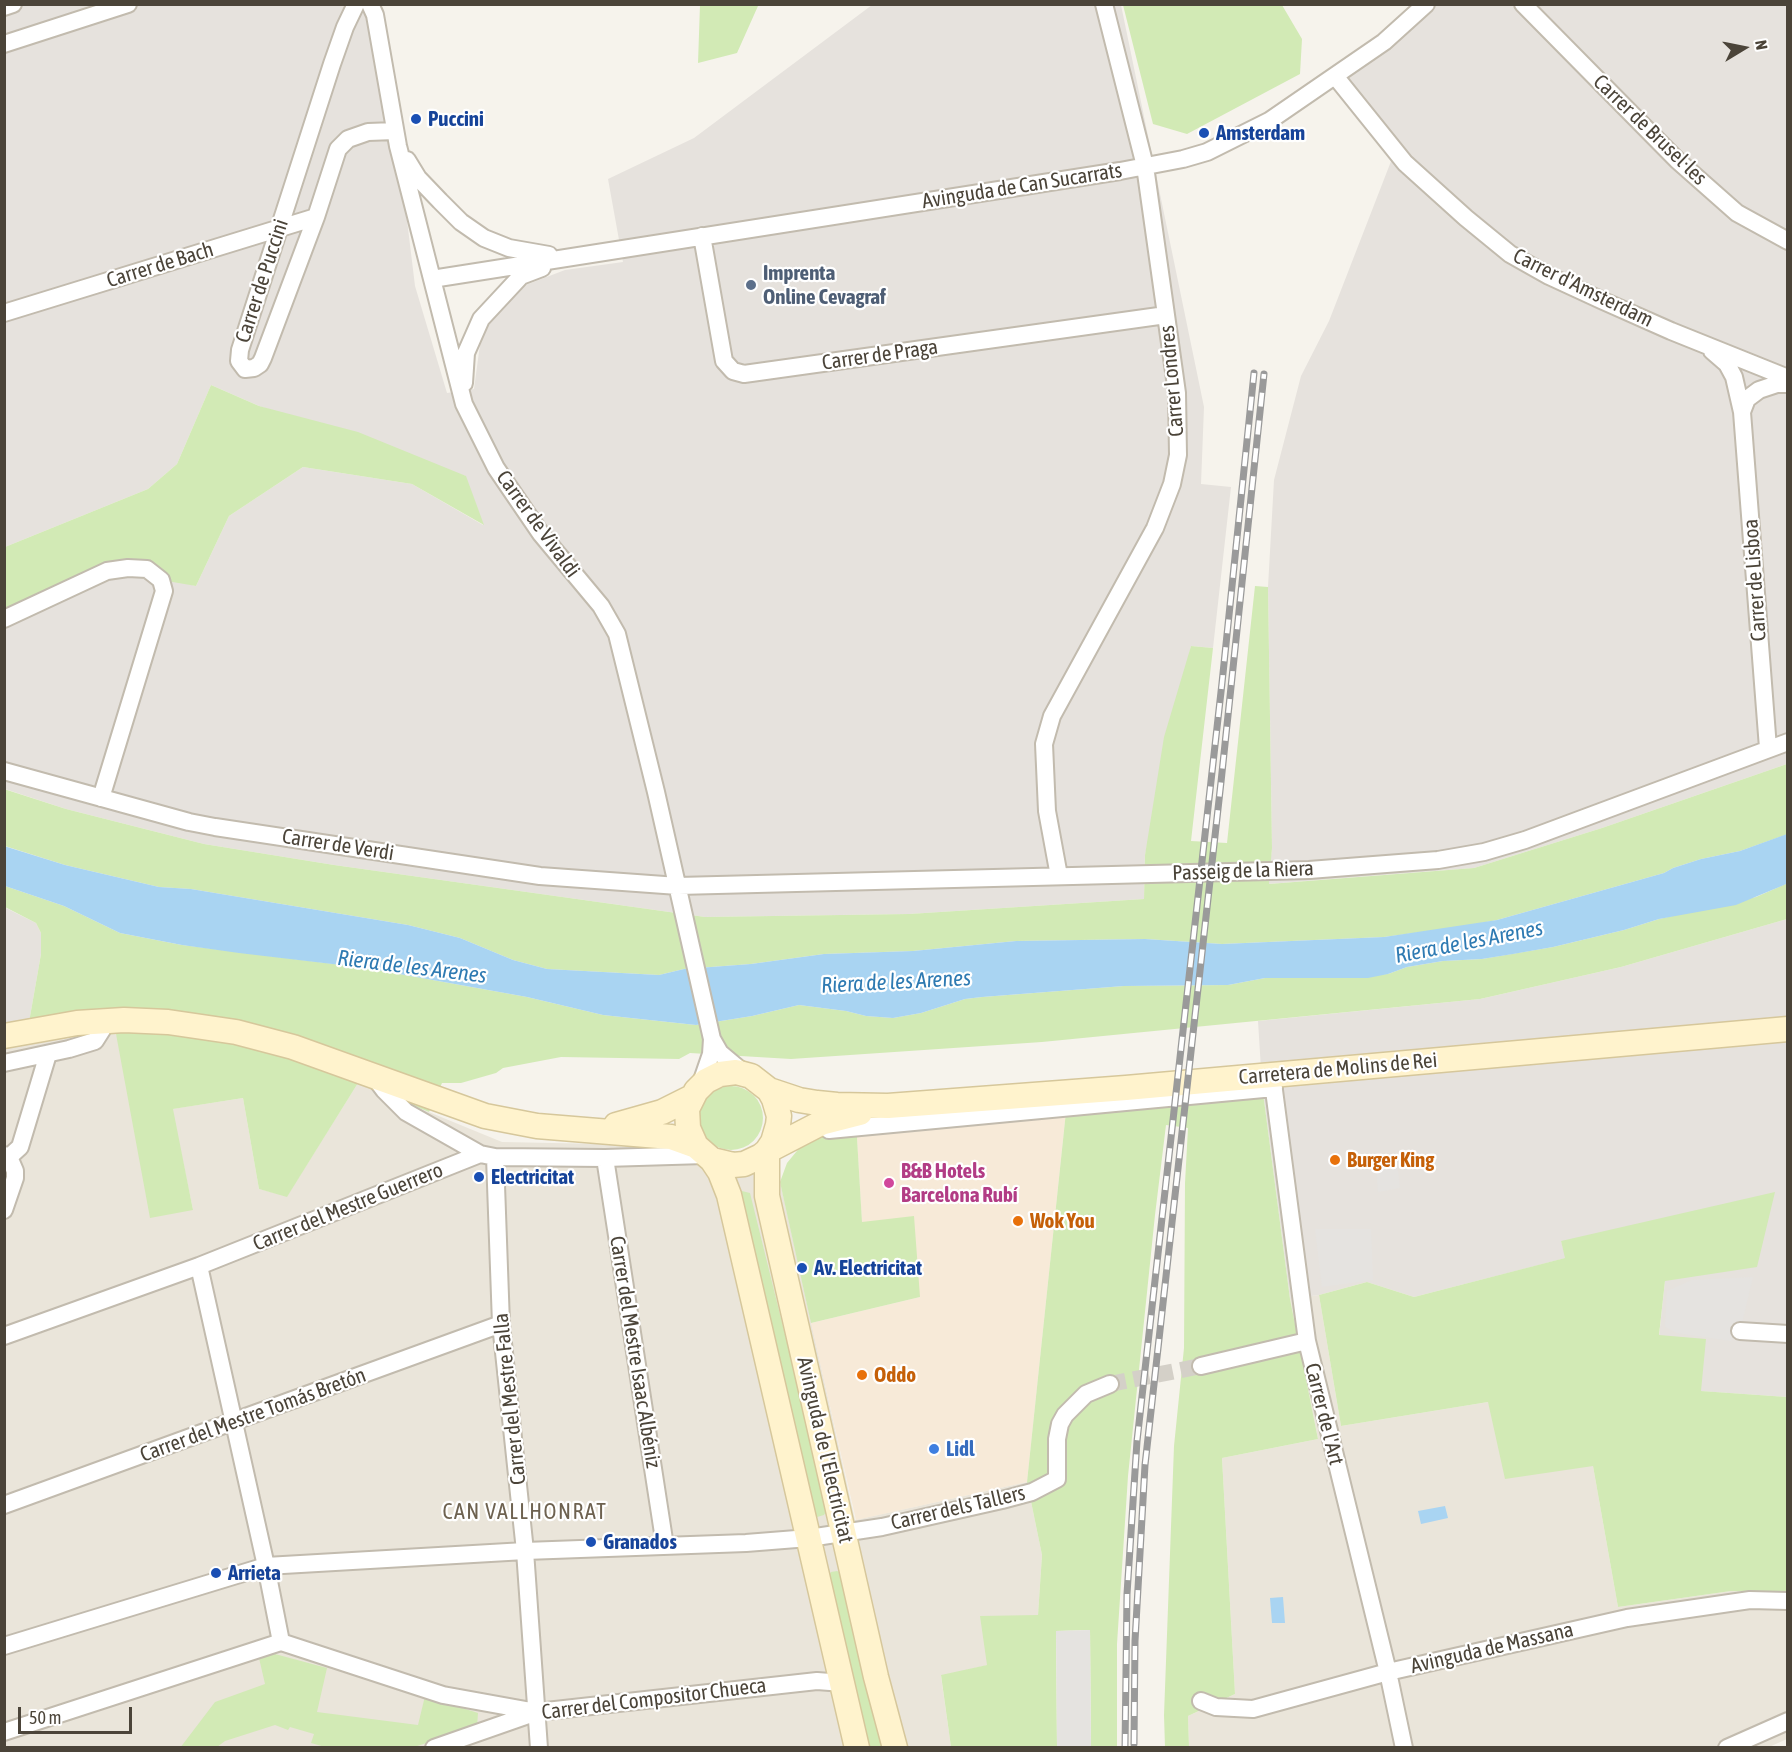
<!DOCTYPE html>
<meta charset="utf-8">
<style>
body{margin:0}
#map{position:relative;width:1792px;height:1752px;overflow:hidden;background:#f6f3ec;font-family:"Asap Condensed",sans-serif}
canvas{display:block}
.frame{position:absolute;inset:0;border:6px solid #4b4439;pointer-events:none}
.north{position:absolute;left:1714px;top:18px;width:60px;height:60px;-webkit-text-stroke:4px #fff;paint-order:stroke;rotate:80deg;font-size:16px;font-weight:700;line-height:24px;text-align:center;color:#4b4439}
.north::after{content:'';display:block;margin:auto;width:21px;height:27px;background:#4b4439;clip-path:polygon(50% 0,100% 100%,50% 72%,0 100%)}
.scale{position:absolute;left:18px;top:1707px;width:114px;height:27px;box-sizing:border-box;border:3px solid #4b4439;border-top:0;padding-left:8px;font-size:18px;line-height:21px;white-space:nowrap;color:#4b4439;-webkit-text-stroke:4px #fff;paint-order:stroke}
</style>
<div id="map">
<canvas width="1792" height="1752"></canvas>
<div class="frame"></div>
<div class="north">N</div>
<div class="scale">50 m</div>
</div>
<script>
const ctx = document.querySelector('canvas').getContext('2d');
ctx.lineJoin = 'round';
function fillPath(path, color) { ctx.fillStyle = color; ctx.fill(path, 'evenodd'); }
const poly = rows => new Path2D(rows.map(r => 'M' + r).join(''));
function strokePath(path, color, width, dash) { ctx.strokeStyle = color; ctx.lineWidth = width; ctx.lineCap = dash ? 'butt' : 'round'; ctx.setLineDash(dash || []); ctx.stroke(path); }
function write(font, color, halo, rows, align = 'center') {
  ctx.font = font + ' "Asap Condensed",sans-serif'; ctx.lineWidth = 4.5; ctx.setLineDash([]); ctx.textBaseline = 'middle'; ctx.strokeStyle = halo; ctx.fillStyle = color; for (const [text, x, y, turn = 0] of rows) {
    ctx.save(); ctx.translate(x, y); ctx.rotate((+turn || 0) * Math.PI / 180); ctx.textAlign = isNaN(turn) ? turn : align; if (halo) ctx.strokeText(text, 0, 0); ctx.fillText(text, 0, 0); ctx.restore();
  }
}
const residential = poly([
 [116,1034,193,1210,172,1109,243,1098,259,1189,287,1196,358,1083,502,1142,604,1144,679,1149,780,1181,855,1520,1027,1482,1042,1555,1038,1615,988,1665,941,1676,951,1747,5,1747,4,1049,57,1038],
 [1319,1295,1341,1426,1488,1402,1593,1466,1618,1607,1731,1591,1787,1593,1787,1739,1769,1747,1189,1747,1188,1716,1235,1694,1222,1458,1318,1439,1290,1299]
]);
const commercial = poly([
 [1067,1102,1027,1482,856,1520,811,1323,920,1297,862,1223,856,1121]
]);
const industrial = poly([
 [5,5,370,5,398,146,415,286,447,393,474,389,481,337,504,302,523,286,565,270,623,262,608,179,694,138,872,5,1121,5,1204,407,1201,484,1231,487,1213,648,1191,646,1145,855,1144,899,909,914,705,917,334,865,204,844,66,809,5,789,4,619,128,568,196,586,229,516,303,467,412,484,483,525,465,476,259,406,211,385,177,464,148,489,5,547],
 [1426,5,1787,5,1787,764,1602,828,1474,868,1268,884,1272,848,1268,587,1274,480,1301,376,1329,321,1395,151,1335,76],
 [4,907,36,923,41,933,41,954,25,1045,5,1049],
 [1787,919,1787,1397,1700,1391,1659,1336,1665,1281,1561,1241,1566,1258,1414,1297,1367,1282,1319,1295,1290,1299,1262,1085,1258,1021,1480,999,1621,967]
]);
const green = poly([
 [700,5,700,4,762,5,758,6,737,53,698,63],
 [1123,5,1282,5,1302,39,1300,74,1187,134,1153,124],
 [211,385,259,406,358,432,466,476,484,525,412,484,303,467,229,516,196,586,161,580,128,568,5,619,5,547,148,489,177,464],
 [1255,586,1268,587,1272,848,1269,884,1474,868,1602,828,1787,764,1788,834,1740,851,1701,859,1673,868,1664,873,1497,920,1460,927,1384,937,1222,944,1145,939,1016,941,913,951,824,954,751,964,684,969,659,975,547,969,513,960,460,938,408,925,191,889,159,887,65,865,5,846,4,789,66,809,204,844,334,865,705,917,909,914,1144,899,1145,855,1164,737,1191,646,1213,648,1191,841,1227,843],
 [1788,883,1787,919,1621,967,1480,999,1042,1042,791,1059,690,1053,679,1059,561,1057,503,1068,496,1073,461,1083,442,1083,429,1112,358,1083,287,1197,259,1189,243,1098,173,1109,193,1210,150,1218,116,1034,57,1038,25,1045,41,954,41,933,36,923,5,907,5,886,64,906,120,933,182,945,366,968,527,997,603,1015,696,1025,752,1016,799,1005,846,1011,866,1016,893,1018,921,1013,965,999,982,997,1124,986,1228,985,1265,978,1388,974,1407,967,1443,961,1482,959,1553,947,1624,930,1659,919,1756,897],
 [1262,1085,1290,1299,1318,1439,1222,1458,1235,1694,1188,1716,1189,1747,1165,1747,1164,1715,1174,1446,1184,1348,1185,1183,1188,1128,1166,1125,1155,1215,1128,1476,1117,1644,1117,1747,1091,1747,1090,1630,1056,1631,1057,1747,951,1747,941,1675,987,1665,980,1616,1038,1615,1042,1555,1027,1482,1067,1102],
 '699 1118a32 32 0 1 1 64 0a32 32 0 1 1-64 0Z',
 [856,1121,862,1222,914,1216,920,1297,811,1323,780,1182,787,1163,801,1146],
 [742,1191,750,1193,826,1501,827,1510,824,1515,817,1517,811,1513,739,1194],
 [1775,1192,1757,1267,1665,1281,1659,1335,1706,1339,1701,1391,1787,1397,1787,1593,1731,1591,1618,1607,1593,1466,1505,1479,1488,1402,1341,1426,1319,1295,1367,1282,1414,1297,1565,1258,1561,1241],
 [837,1571,842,1573,884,1747,865,1747,827,1579,831,1572],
 [275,1654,327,1668,317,1712,418,1725,425,1696,478,1713,477,1727,414,1747,325,1747,311,1743,314,1734,290,1727,288,1730,275,1725,225,1741,217,1747,180,1748,215,1702,265,1684,259,1658]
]);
const parking = poly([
 [1397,1162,1400,1188,1378,1192,1376,1165],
 [1315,1229,1371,1229,1373,1280,1322,1287],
 [1753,1277,1742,1323,1731,1341,1677,1333,1665,1327,1667,1291,1692,1280],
 [1090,1630,1091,1747,1057,1747,1056,1631]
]);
const water = poly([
 [1787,834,1788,883,1784,885,1736,905,1659,919,1624,930,1553,947,1513,954,1482,959,1443,961,1407,967,1388,974,1368,978,1265,978,1228,985,1124,986,982,997,965,999,921,1013,893,1018,866,1016,846,1011,799,1005,752,1016,696,1025,603,1015,527,997,366,968,239,953,182,945,120,933,64,906,5,886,4,846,65,865,159,887,191,889,408,925,460,938,513,960,547,969,659,975,684,969,751,964,824,954,913,951,1016,941,1145,939,1222,944,1384,937,1497,920,1664,873,1673,868,1701,859,1740,851],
 [1445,1506,1448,1518,1421,1524,1418,1511],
 [1283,1597,1285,1623,1272,1623,1270,1598]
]);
const streetTunnel = poly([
 [1110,1384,1201,1366]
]);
const street = poly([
 [356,4,345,27,332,64,240,350,239,361,245,369,254,368,260,364,263,358,316,217,338,149,348,139,368,132,395,131],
 [370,4,375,15,398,146,464,404,496,468,541,534,601,606,617,634,656,792,712,1039,720,1053,745,1074],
 [1523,4,1677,160,1737,213,1788,241],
 [4,7,13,4],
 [4,44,128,4],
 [1335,76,1405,163,1466,218,1510,254,1549,276,1601,300,1671,331,1788,378],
 [407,160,418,178,440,201,461,222,484,238,509,248,549,255],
 [702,236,724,361,733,371,744,374,1166,315],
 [432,279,1120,171,1183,159,1207,152,1269,121,1384,42,1426,4],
 [4,313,316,217],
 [1712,351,1727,364,1734,377,1742,412,1768,748],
 [464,383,466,353,481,319,521,276,542,268],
 [1742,412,1747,399,1759,390,1777,384,1788,384],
 [4,619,107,571,128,568,147,569,161,580,164,591,101,798],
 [4,771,189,822,215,827,540,876,678,886,1309,870,1438,860,1484,852,1525,840,1788,742],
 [1059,876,1047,811,1044,744,1052,716,1155,528,1172,484,1178,455,1177,393,1145,166,1104,4],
 [4,1063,69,1049,95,1041,102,1030,104,1020],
 [1272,1075,1307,1341,1388,1672,1404,1748],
 [375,1078,384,1090,406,1112,480,1154],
 [700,1086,711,1054,712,1039],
 [829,1130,1274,1088],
 [4,1155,9,1157,15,1171,15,1178,4,1210],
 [9,1157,20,1147,48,1054],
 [495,1157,501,1324,525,1551,539,1748],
 [605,1158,665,1546],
 [199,1266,266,1566,281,1642],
 [1740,1331,1788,1334],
 [4,1336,199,1266,480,1154,495,1157,605,1158,705,1155],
 [1201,1366,1307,1341],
 [4,1505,501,1324],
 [4,1646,266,1566,525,1551,746,1543,809,1538,882,1527,1002,1500,1032,1492,1057,1479,1057,1439,1060,1424,1065,1415,1086,1394,1110,1384],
 [1201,1701,1216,1707,1253,1709,1388,1672,1627,1618,1750,1600,1788,1601],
 [4,1732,281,1642,443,1695,537,1712],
 [434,1748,537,1712,817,1681,843,1683],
 [1727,1748,1788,1721]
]);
const secondary = poly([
 [4,1036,77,1023,124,1020,168,1022,236,1032,293,1047,485,1116,537,1126,671,1137,696,1146,712,1160,733,1165,744,1164,761,1156,767,1151,773,1142,778,1125,779,1116,774,1099,769,1090,751,1076,736,1072,720,1074,706,1081,696,1091,687,1109,688,1128,696,1146],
 [769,1090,799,1100,817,1103,837,1105,888,1106,1126,1088,1788,1029],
 [616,1125,662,1112,692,1097],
 [767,1151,767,1196,876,1677,895,1748],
 [767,1151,821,1123,860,1113],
 [712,1160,720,1172,729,1195,857,1748]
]);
const rail = poly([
 [1134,1744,1135,1641,1145,1465,1221,782,1264,374],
 [1125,1748,1127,1594,1137,1441,1222,683,1254,373]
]);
const markers = [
 [416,119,6,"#1a4fb4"],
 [1204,133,6,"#1a4fb4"],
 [751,285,6,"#5c6f8a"],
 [1335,1160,6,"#e8710a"],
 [479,1177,6,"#1a4fb4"],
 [889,1183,6,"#d1479c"],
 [1018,1221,6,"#e8710a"],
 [802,1268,6,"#1a4fb4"],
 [862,1375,6,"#e8710a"],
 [934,1449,6,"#3f7fe0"],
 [591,1542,6,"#1a4fb4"],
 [216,1573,6,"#1a4fb4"]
];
const transitNames = [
 ["Puccini",428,119],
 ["Amsterdam",1216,133],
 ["Electricitat",491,1177],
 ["Av. Electricitat",814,1268],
 ["Granados",603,1542],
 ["Arrieta",228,1573]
];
const streetNames = [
 ["Carrer de Brusel·les",1650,130,44],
 ["Avinguda de Can Sucarrats",1022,186,-9],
 ["Carrer de Bach",160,265,-17],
 ["Carrer de Puccini",262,281,-72],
 ["Carrer d'Amsterdam",1583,288,26],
 ["Carrer de Praga",880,355,-8],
 ["Carrer Londres",1172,381,-95],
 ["Carrer de Vivaldi",538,524,54],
 ["Carrer de Lisboa",1755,580,-94],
 ["Carrer de Verdi",338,845,9],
 ["Passeig de la Riera",1243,871,-2],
 ["Carretera de Molins de Rei",1338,1069,-5],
 ["Carrer del Mestre Guerrero",348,1207,-22],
 ["Carrer del Mestre Isaac Albéniz",635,1352,81],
 ["Carrer del Mestre Falla",510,1399,-96],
 ["Carrer de l'Art",1324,1414,76],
 ["Carrer del Mestre Tomás Bretón",253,1415,-20],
 ["Avinguda de l'Electricitat",825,1450,77],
 ["Carrer dels Tallers",958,1508,-13],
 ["Avinguda de Massana",1492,1648,-13],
 ["Carrer del Compositor Chueca",654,1699,-7]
];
const serviceNames = [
 ["Imprenta",763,273],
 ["Online Cevagraf",763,297]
];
const foodNames = [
 ["Burger King",1347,1160],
 ["Wok You",1030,1221],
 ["Oddo",874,1375]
];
const hotelNames = [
 ["B&B Hotels",901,1171],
 ["Barcelona Rubí",901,1195]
];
const shopNames = [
 ["Lidl",946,1449]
];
const waterNames = [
 ["Riera de les Arenes",1469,942,-11],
 ["Riera de les Arenes",412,967,7],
 ["Riera de les Arenes",896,982,-3]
];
const neighbourhoodNames = [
 ["CAN VALLHONRAT",525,1512]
];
fillPath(residential, '#eae5da');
fillPath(commercial, '#f7ead8');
fillPath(industrial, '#e6e2dd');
fillPath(green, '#d2eab5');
fillPath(parking, '#e5e3e0');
fillPath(water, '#a9d4f2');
strokePath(streetTunnel, '#d4d0c8', 16, [16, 8]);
strokePath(street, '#c2bbae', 20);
strokePath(secondary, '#d6c79b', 27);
strokePath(street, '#fff', 16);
strokePath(secondary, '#fff3cd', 24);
strokePath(rail, '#9a9a9a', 7);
strokePath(rail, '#fff', 4.5, [14]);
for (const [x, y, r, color] of markers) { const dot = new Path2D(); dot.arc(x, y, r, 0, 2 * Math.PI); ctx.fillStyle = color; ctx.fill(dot); strokePath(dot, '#fff', 2); }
write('bold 21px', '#164399', '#fff', transitNames, 'left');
write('21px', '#4b4439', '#fff', streetNames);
write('bold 21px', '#4e5e75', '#fff', serviceNames, 'left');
write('bold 21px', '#c56008', '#fff', foodNames, 'left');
write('bold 21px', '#b23c85', '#fff', hotelNames, 'left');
write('bold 21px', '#366cbe', '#fff', shopNames, 'left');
write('italic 22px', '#2e7ab2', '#fff', waterNames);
ctx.letterSpacing = '1.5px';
write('22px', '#6e6250', '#fff', neighbourhoodNames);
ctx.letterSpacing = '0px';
</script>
